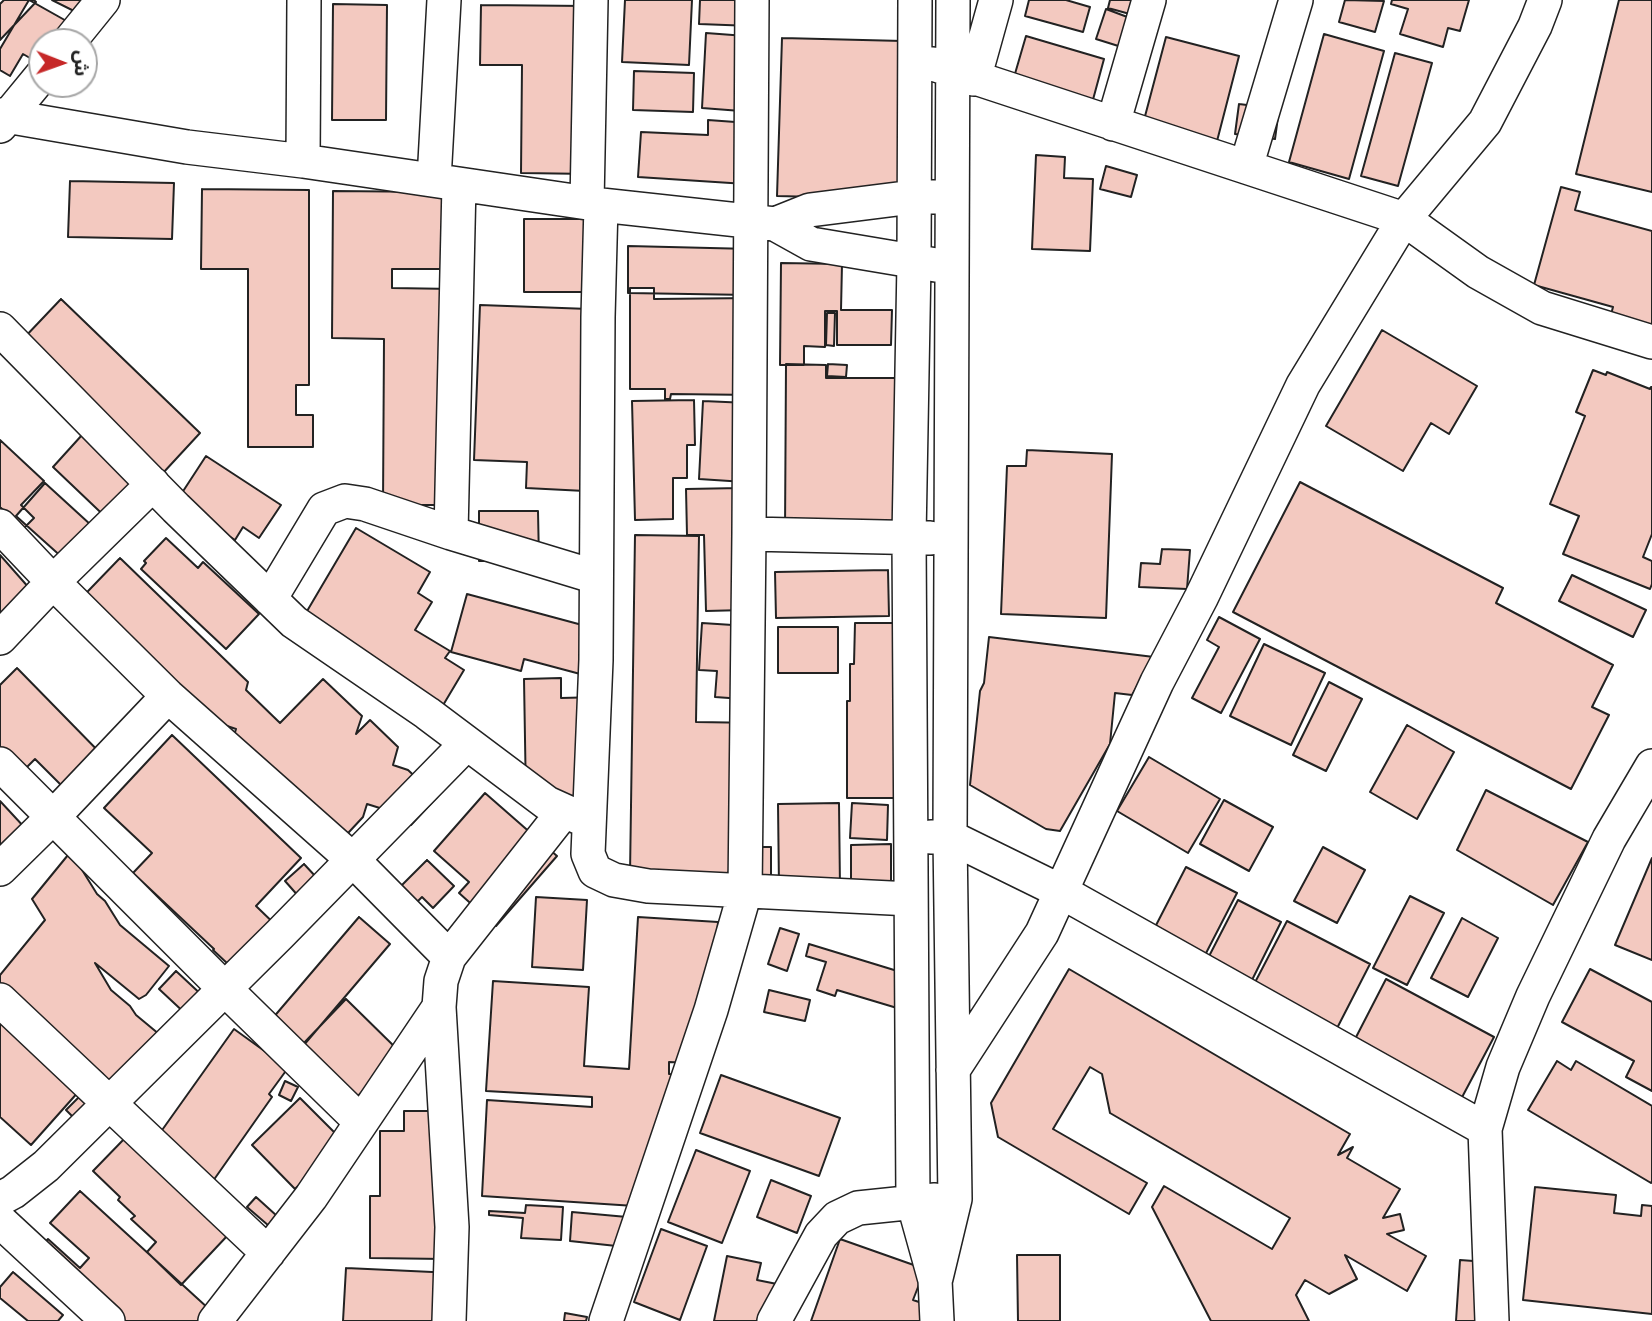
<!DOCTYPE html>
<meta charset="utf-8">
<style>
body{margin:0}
#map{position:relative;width:1652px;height:1321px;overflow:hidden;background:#fff;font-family:"Golos Text","Noto Sans Arabic",sans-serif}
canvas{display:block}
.north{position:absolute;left:28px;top:28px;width:70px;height:70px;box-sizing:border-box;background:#fff;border:2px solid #a7a7a7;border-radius:50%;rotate:91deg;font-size:19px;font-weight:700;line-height:28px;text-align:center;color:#222}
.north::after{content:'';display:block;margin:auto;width:24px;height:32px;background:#c62828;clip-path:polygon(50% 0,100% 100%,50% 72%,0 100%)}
</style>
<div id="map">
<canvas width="1652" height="1321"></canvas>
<div class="north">ش</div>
</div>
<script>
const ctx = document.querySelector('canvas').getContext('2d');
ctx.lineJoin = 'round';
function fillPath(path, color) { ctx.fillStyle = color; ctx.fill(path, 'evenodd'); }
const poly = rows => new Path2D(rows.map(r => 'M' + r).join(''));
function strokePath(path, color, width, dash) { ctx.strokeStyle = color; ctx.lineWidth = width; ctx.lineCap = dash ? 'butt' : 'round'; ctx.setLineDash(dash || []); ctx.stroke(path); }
const building = poly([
 [4,0,34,0,36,2,0,40,0,4,4,0],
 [29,0,70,23,59,42,42,42,42,65,23,54,10,76,0,70,0,49,29,0],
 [52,0,106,0,80,14,52,0],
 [625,0,692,0,689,65,622,62,625,0],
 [700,0,754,0,752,26,699,24,700,0],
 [1029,0,1066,0,1090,7,1083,32,1025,16,1029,0],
 [1110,0,1153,0,1148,19,1108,8,1110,0],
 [1345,0,1384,1,1375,32,1339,22,1345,0],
 [1392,0,1469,0,1460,31,1448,28,1443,47,1400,34,1408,9,1391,4,1392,0],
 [1619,0,1652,0,1652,192,1576,174,1619,0],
 [333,4,387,5,386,120,332,120,333,4],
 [481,5,586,6,591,174,521,173,522,65,480,65,481,5],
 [1106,9,1138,21,1128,49,1096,39,1106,9],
 [706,33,746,36,741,111,702,108,706,33],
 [1324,34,1384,51,1349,179,1289,162,1324,34],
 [1026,36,1104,59,1091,107,1012,84,1026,36],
 [1166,37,1239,56,1216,145,1144,120,1166,37],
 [782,38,903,41,899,199,777,196,782,38],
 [1395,53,1432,63,1398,186,1361,176,1395,53],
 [634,71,694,73,693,112,633,110,634,71],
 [1239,104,1279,109,1275,139,1235,134,1239,104],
 [708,120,749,123,746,184,638,177,641,132,708,135,708,120],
 [1036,155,1065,157,1064,178,1093,179,1090,251,1032,249,1036,155],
 [1106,166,1137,175,1131,197,1100,189,1106,166],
 [70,181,174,183,172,239,68,237,70,181],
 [1561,187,1580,192,1575,210,1652,231,1652,326,1609,322,1613,307,1534,285,1561,187],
 [202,189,309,190,309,385,296,385,296,415,313,415,313,447,248,447,248,269,201,269,202,189],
 [333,191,442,192,442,269,392,269,392,288,454,289,449,505,383,505,384,339,332,338,333,191],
 [524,219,587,219,587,292,524,292,524,219],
 [628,246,751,249,750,295,628,293,628,246],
 [781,263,842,264,841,310,892,310,891,345,837,345,837,311,825,311,825,347,804,346,804,365,780,365,781,263],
 [630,288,654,288,654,299,754,298,755,395,671,394,670,399,665,399,665,389,630,389,630,288],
 [61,299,200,433,163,473,23,339,61,299],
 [480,305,589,309,585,491,526,488,527,462,474,460,480,305],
 [827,313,835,313,834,346,826,345,827,313],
 [1382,330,1477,386,1449,434,1431,423,1403,471,1326,426,1382,330],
 [786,364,826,365,826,378,903,378,902,533,785,532,786,364],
 [828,364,847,365,846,377,827,376,828,364],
 [1593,370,1606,375,1607,372,1650,389,1651,387,1652,387,1652,534,1643,557,1652,561,1652,584,1650,589,1563,554,1579,516,1550,504,1585,416,1576,412,1593,370],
 [694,400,695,445,687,445,687,478,673,478,673,519,635,520,632,401,694,400],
 [703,401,748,403,745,482,699,479,703,401],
 [82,435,146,495,116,527,53,467,82,435],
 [0,440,44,481,21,505,34,518,23,529,0,507,0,440],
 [1027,450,1112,454,1106,618,1001,614,1007,466,1026,466,1027,450],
 [206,456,281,505,259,538,243,527,235,540,176,502,206,456],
 [1300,482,1503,588,1496,603,1613,665,1592,707,1609,715,1571,789,1233,612,1300,482],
 [45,483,103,536,74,568,16,516,45,483],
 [741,488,745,610,706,611,704,535,687,535,686,489,741,488],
 [479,511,538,511,539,561,479,561,479,511],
 [356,528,430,572,418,593,432,602,415,630,450,651,445,658,464,670,439,712,300,623,356,528],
 [635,535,699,536,696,722,760,723,758,847,771,847,771,877,630,874,635,535],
 [166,538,198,568,203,562,259,614,226,649,141,569,146,563,144,561,166,538],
 [1162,549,1190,550,1187,589,1139,587,1141,563,1160,564,1162,549],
 [0,555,45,606,0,628,0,555],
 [120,558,248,682,246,690,280,723,323,679,362,716,356,734,370,720,398,747,393,765,408,770,437,797,411,825,398,813,386,826,373,872,383,809,367,804,363,817,336,846,231,746,236,729,150,700,64,616,120,558],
 [888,570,889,616,776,618,775,572,888,570],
 [1572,575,1646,610,1633,637,1559,601,1572,575],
 [467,594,597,629,584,675,524,659,521,671,451,652,467,594],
 [1219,617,1260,639,1221,713,1192,698,1219,647,1207,640,1219,617],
 [702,623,748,626,743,699,715,697,717,671,699,670,702,623],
 [855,623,896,623,895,798,847,798,847,701,850,701,850,664,854,664,855,623],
 [778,627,838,627,838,673,778,673,778,627],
 [989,637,1154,657,1132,695,1115,693,1110,744,1060,831,1046,829,970,785,980,691,984,683,989,637],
 [1264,644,1325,673,1291,745,1230,716,1264,644],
 [17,668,109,762,73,797,35,759,18,776,0,758,0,685,17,668],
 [561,678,561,698,600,697,592,815,526,799,524,679,561,678],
 [1329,682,1362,699,1326,771,1293,755,1329,682],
 [1407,725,1454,752,1417,819,1370,792,1407,725],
 [172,735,301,858,256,906,286,935,244,979,213,950,214,949,133,873,152,853,104,808,172,735],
 [1149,757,1220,799,1188,853,1117,811,1149,757],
 [1486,790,1588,842,1553,905,1457,850,1486,790],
 [485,793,557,856,496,926,459,893,469,882,434,851,485,793],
 [1224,800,1273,827,1249,871,1200,844,1224,800],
 [0,801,38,842,0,882,0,801],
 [839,803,840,888,779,888,778,804,839,803],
 [852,803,888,805,887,840,850,838,852,803],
 [891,844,891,890,851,891,851,845,891,844],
 [1323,847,1365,870,1337,923,1294,901,1323,847],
 [68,855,79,865,97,894,105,901,120,925,169,966,146,995,139,999,95,963,111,990,130,1006,136,1015,177,1049,109,1083,103,1074,0,988,0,975,45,920,32,899,68,855],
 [1652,858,1652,960,1615,945,1652,858],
 [427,860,454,886,433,908,422,897,411,908,395,892,427,860],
 [304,864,328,890,308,907,285,881,304,864],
 [1186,867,1237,893,1203,959,1152,933,1186,867],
 [1410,896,1444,913,1407,985,1373,968,1410,896],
 [536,897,587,900,583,970,532,967,536,897],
 [1238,900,1281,922,1249,986,1205,964,1238,900],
 [359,917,390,944,303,1046,272,1019,359,917],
 [638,917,718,922,711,1028,690,1063,669,1062,669,1074,690,1075,650,1207,482,1196,487,1100,592,1107,592,1097,486,1091,493,981,589,987,584,1066,629,1069,638,917],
 [1462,918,1498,938,1468,997,1431,978,1462,918],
 [1287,921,1370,964,1333,1036,1250,992,1287,921],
 [780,928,799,934,787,971,768,964,780,928],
 [809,944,917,977,907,1011,837,990,835,996,817,990,826,962,806,956,809,944],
 [1069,969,1350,1134,1338,1155,1353,1147,1347,1158,1400,1189,1383,1218,1400,1214,1404,1230,1387,1234,1426,1256,1407,1291,1345,1255,1357,1279,1329,1294,1305,1280,1296,1295,1309,1321,1211,1321,1152,1207,1164,1186,1272,1249,1290,1218,1110,1113,1102,1074,1090,1067,1053,1129,1147,1183,1129,1214,998,1137,991,1103,1069,969],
 [1590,969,1652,1002,1652,1091,1626,1077,1634,1061,1562,1022,1590,969],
 [176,971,221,1013,204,1031,159,989,176,971],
 [1386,979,1494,1037,1460,1101,1353,1043,1386,979],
 [769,990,810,1000,805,1021,764,1012,769,990],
 [346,999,400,1052,357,1097,302,1045,346,999],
 [0,1017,80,1090,31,1145,0,1117,0,1017],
 [234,1029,288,1068,269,1094,272,1097,213,1181,155,1140,234,1029],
 [1557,1061,1571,1070,1576,1061,1652,1106,1652,1181,1651,1183,1528,1110,1557,1061],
 [721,1075,840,1118,819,1176,700,1133,721,1075],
 [285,1081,298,1087,291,1101,279,1095,285,1081],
 [79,1097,99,1118,86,1130,66,1110,79,1097],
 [300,1098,343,1141,295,1189,252,1145,300,1098],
 [404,1111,444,1111,444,1259,370,1258,370,1196,380,1196,380,1131,404,1131,404,1111],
 [126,1137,228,1235,181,1285,147,1252,156,1242,131,1219,135,1216,118,1200,120,1197,93,1171,126,1137],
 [696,1150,750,1171,722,1243,668,1222,696,1150],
 [771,1180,811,1196,797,1233,757,1217,771,1180],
 [1535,1187,1616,1195,1614,1213,1641,1216,1642,1205,1652,1206,1652,1314,1523,1300,1535,1187],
 [80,1191,221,1320,219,1321,122,1321,41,1247,48,1239,80,1268,89,1258,50,1223,80,1191],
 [256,1197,277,1216,269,1226,247,1207,256,1197],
 [526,1205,563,1207,561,1240,521,1238,523,1218,489,1215,489,1211,525,1213,526,1205],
 [572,1212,638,1218,635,1248,570,1241,572,1212],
 [661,1229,707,1246,680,1320,634,1302,661,1229],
 [840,1239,925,1269,913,1300,931,1306,926,1321,811,1321,840,1239],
 [1017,1255,1060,1255,1060,1321,1018,1321,1017,1255],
 [727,1256,761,1263,757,1280,777,1284,769,1321,714,1321,727,1256],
 [1460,1260,1487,1262,1483,1321,1456,1321,1460,1260],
 [346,1268,454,1273,452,1321,343,1321,346,1268],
 [13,1272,63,1315,58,1321,28,1321,0,1298,0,1287,13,1272],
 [565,1313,587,1317,586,1321,564,1321,565,1313]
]);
const minor = poly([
 [915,0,914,262,909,537,913,1201,935,1280,937,1321],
 [69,42,103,0],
 [933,64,1404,219,1485,122,1535,26,1545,0],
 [974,79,996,0],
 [0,115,187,147,303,161,601,205,775,224],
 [1113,124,1149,0],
 [0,126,42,75],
 [303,161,304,0],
 [1246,167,1296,0],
 [434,180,444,0],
 [936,197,913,197,810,210,775,224,811,244,936,265],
 [587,203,591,0],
 [601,205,598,317,596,660,588,854,595,871,614,880,648,886,911,899],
 [0,329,176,508,294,622,427,713,547,803,589,822],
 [0,526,53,582,168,696,353,860,449,957],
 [451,533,459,184],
 [749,534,930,538],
 [270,599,324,509,345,501,365,504,451,533,596,577],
 [0,638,53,582,153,484],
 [0,764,225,989,361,1122],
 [931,837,950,837,1060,891,1485,1129,1492,1321],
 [0,869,53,817,168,696],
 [0,1000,268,1253],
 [953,1070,1042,933,1157,682,1201,598,1303,385,1404,219,1478,272,1542,308,1652,342],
 [1485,1129,1503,1067,1533,996,1609,839,1652,766],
 [0,1199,13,1192,46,1166,280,934,467,743],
 [0,1221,108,1321],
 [936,1278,955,1199,950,837,953,0],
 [215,1321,311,1197,439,1007],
 [449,1321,452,1227,439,1007,441,981,449,957,564,811],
 [606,1321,711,1010,745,892,749,534,752,0],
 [774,1321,821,1235,837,1218,858,1208,935,1200]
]);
fillPath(building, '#f3c9c0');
strokePath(building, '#222', 2);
strokePath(minor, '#222', 36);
strokePath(minor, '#fff', 33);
</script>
